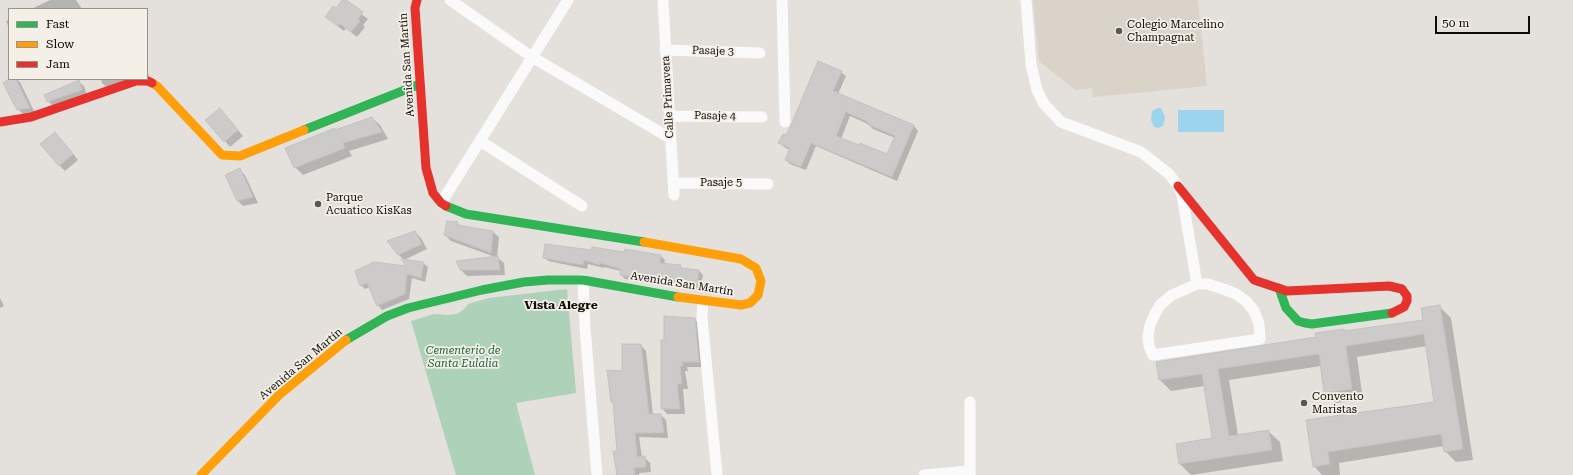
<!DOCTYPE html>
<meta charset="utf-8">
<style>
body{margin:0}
#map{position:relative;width:1573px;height:475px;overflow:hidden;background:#e4e1dd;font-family:"Roboto Serif",serif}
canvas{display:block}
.legend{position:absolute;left:8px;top:8px;width:140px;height:72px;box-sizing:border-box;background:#f4efe7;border:1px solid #98948f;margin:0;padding:5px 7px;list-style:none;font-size:12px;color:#0e0c0a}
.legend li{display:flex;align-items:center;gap:8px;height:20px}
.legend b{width:20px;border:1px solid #98948f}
.scale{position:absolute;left:1435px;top:16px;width:95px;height:18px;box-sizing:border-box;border:2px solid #0e0c0a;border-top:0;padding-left:5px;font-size:12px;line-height:14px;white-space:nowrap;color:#0e0c0a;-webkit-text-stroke:3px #f4efe7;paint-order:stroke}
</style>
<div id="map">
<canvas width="1573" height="475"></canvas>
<ul class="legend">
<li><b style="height:5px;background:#30b455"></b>Fast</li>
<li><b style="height:5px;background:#ff9f0a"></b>Slow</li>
<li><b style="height:5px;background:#e5322d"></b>Jam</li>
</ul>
<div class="scale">50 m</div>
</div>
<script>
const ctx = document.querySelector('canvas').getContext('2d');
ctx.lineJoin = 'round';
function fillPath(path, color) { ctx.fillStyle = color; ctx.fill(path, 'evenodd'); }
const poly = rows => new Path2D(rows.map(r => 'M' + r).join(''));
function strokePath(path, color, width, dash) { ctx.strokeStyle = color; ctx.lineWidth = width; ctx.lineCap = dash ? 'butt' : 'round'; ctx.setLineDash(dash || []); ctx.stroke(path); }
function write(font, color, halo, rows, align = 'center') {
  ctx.font = font + ' "Roboto Serif",serif'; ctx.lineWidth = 3.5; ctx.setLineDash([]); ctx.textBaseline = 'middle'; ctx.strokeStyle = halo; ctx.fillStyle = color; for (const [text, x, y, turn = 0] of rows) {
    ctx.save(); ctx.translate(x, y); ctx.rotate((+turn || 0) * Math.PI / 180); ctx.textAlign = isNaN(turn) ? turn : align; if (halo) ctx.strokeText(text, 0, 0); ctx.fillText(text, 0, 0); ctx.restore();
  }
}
const built = poly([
 [1033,0,1198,0,1207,86,1093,97,1092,88,1075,90,1039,61]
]);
const green = poly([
 [567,289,576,393,516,403,535,475,456,475,411,321,434,314,447,315,457,314,464,309,468,304,489,298]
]);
const water = poly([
 [1158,108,1161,108,1165,117,1163,126,1159,128,1154,127,1151,120,1152,111],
 [1178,110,1224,110,1224,132,1178,132]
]);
const shadow = poly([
 [50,0,76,0,82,9,31,9],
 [343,0,368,19,363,25,365,27,357,37,346,28,344,31,326,17,336,9],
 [9,20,9,28,6,21],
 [147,71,150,79,111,91,102,83,101,79,147,79],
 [841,72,846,76,838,94,914,126,918,131,897,181,816,146,806,170,790,164,786,160,790,150,784,147,780,143],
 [850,116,868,124,873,129,895,138,888,156,841,139],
 [11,79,16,79,20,82,35,113,24,115,18,109],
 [78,81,84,86,87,96,54,107,48,101],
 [220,109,243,136,230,147,225,141],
 [372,118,380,125,388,139,349,151,352,156,303,175,295,167,334,129,336,131],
 [61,139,78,160,65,171,59,165],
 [240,170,245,175,258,203,243,206,237,200],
 [457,223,461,227,493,232,499,237,497,257,504,263,505,275,467,276,461,270,495,257,451,241,445,235],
 [415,232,421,238,427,249,404,260,398,254],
 [592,251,661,256,665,260,664,264,680,266,684,270,699,271,703,275,700,290,666,280,664,286,625,279,621,275,621,271,604,267,604,268,588,264,587,269,548,261,544,257],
 [423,263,428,267,425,282,412,278,409,299,382,310,378,305,370,287,365,289,361,285],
 [0,298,4,306,0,308],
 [1440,307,1451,318,1473,460,1456,462,1445,451,1444,446,1339,463,1340,475,1322,475,1314,466,1307,420,1435,402,1427,346,1357,357,1363,400,1336,403,1325,392,1321,366,1229,380,1238,435,1268,431,1280,442,1283,461,1191,475,1180,464,1213,439,1204,386,1171,391,1160,380,1344,330,1346,332,1424,320],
 [695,319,700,325,704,367,687,367,688,371,685,371,688,389,683,389,685,414,667,414,662,408,665,341],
 [641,345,646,351,653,415,661,415,666,420,668,438,639,437,642,457,644,457,650,463,651,472,639,473,639,475,616,475,618,452,614,403,612,401,623,372]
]);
const building = poly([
 [342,0,346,0,363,12,358,19,360,21,351,32,340,24,338,26,325,17,333,6,336,8,342,0],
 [818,61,842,71,833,91,914,125,892,177,811,143,801,167,785,160,790,148,778,143,783,134,786,135,791,125,818,61],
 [846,112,868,122,867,124,895,136,887,154,860,143,859,145,836,136,846,112],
 [9,79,16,79,30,108,17,110,3,83,9,79],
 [79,80,82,90,47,102,44,95,79,80],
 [220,108,238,130,224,142,205,120,220,108],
 [372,117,382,132,343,143,345,148,294,168,285,148,335,128,335,130,372,117],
 [55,132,73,154,59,166,40,144,55,132],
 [240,168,253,197,237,201,225,175,240,168],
 [447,221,458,222,457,225,493,231,491,253,444,235,447,221],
 [415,231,422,244,398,255,387,241,415,231],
 [545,244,591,250,592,247,624,252,625,249,661,255,660,263,681,265,680,268,699,270,697,287,662,277,660,282,620,275,621,269,600,263,600,265,584,260,583,265,543,258,545,244],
 [498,256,500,270,460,270,456,261,498,256],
 [401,259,424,262,421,278,407,274,405,294,377,306,367,283,360,286,355,271,374,262,406,266,401,259],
 [1440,305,1463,449,1444,452,1441,434,1328,452,1330,464,1313,467,1306,420,1434,402,1424,334,1346,346,1352,389,1324,393,1319,354,1218,369,1229,436,1269,430,1272,450,1179,464,1176,444,1212,438,1202,374,1159,380,1156,362,1316,337,1315,333,1344,329,1344,331,1423,320,1421,308,1440,305],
 [664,316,695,318,699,362,682,362,683,366,680,366,682,384,677,384,680,409,661,409,661,340,664,340,664,316],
 [622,344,641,344,649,414,661,414,664,433,635,433,637,457,645,456,646,467,634,468,635,475,617,475,613,451,617,451,613,402,611,402,607,370,622,371,622,344]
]);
const street = poly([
 [450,0,532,57,670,138],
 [663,0,674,195],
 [782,0,785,122],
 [1026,0,1031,64,1037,90,1044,104,1061,122,1141,152,1169,174,1178,186,1182,195,1197,284],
 [665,50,760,53],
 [669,116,762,117],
 [480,141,582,206],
 [673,183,768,184],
 [441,203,568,0],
 [583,280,585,328,597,475],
 [1197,284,1208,284,1223,289,1236,294,1247,302,1254,311,1259,324,1260,339,1153,355,1149,346,1148,336,1150,325,1155,314,1160,305,1172,295,1197,284],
 [703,301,702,317,717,475],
 [970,402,970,475],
 [924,475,970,471]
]);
const fast = poly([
 [304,130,420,84],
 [446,206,466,214,644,242],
 [1279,288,1286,308,1298,321,1305,323,1312,324,1392,313],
 [346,340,387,316,408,308,482,290,524,282,548,280,583,280,678,297]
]);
const slow = poly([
 [152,83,157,86,222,155,240,156,304,130],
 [644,242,741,259,756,268,761,281,758,295,750,303,741,305,678,297],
 [201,475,279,395,346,340]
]);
const jam = poly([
 [417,0,415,8,426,168,433,193,441,203,446,206],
 [0,122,31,117,136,81,148,81,152,83],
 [1178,186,1254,280,1287,291,1389,286,1402,289,1407,296,1407,301,1404,307,1392,313]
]);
const markers = [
 [1119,31,4,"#595754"],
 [318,204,4,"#595754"],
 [1304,403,4,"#595754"]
];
const poiNames = [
 ["Colegio Marcelino",1127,25],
 ["Champagnat",1127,38],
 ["Parque",326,198],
 ["Acuatico KisKas",326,211],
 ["Convento",1312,397],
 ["Maristas",1312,410]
];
const streetNames = [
 ["Pasaje 3",713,51,2],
 ["Avenida San Martín",407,65,-94],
 ["Calle Primavera",668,97,-93],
 ["Pasaje 4",715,116,1],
 ["Pasaje 5",721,183],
 ["Avenida San Martín",682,284,9],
 ["Avenida San Martín",301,364,-40]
];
const parkNames = [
 ["Cementerio de",463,351],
 ["Santa Eulalia",463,364]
];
const neighbourhoodNames = [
 ["Vista Alegre",561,305]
];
fillPath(built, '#d9d3c9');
fillPath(green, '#aed1ba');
fillPath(water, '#9cd4ee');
fillPath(shadow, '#0003');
fillPath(building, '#cdcaca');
strokePath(building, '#c4c1c0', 1);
strokePath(street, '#fbfafa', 11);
strokePath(fast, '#30b455', 9);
strokePath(slow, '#ff9f0a', 9);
strokePath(jam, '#e5322d', 9);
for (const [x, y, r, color] of markers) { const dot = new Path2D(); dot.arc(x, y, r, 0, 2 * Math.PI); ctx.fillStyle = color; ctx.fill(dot); strokePath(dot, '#f4efe7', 1.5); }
write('11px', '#0e0c0a', '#f4efe7', poiNames, 'left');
write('11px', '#0e0c0a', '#f4efe7', streetNames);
write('italic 11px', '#1d6441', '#f4efe7', parkNames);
write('bold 12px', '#0e0c0a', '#f4efe7', neighbourhoodNames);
</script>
